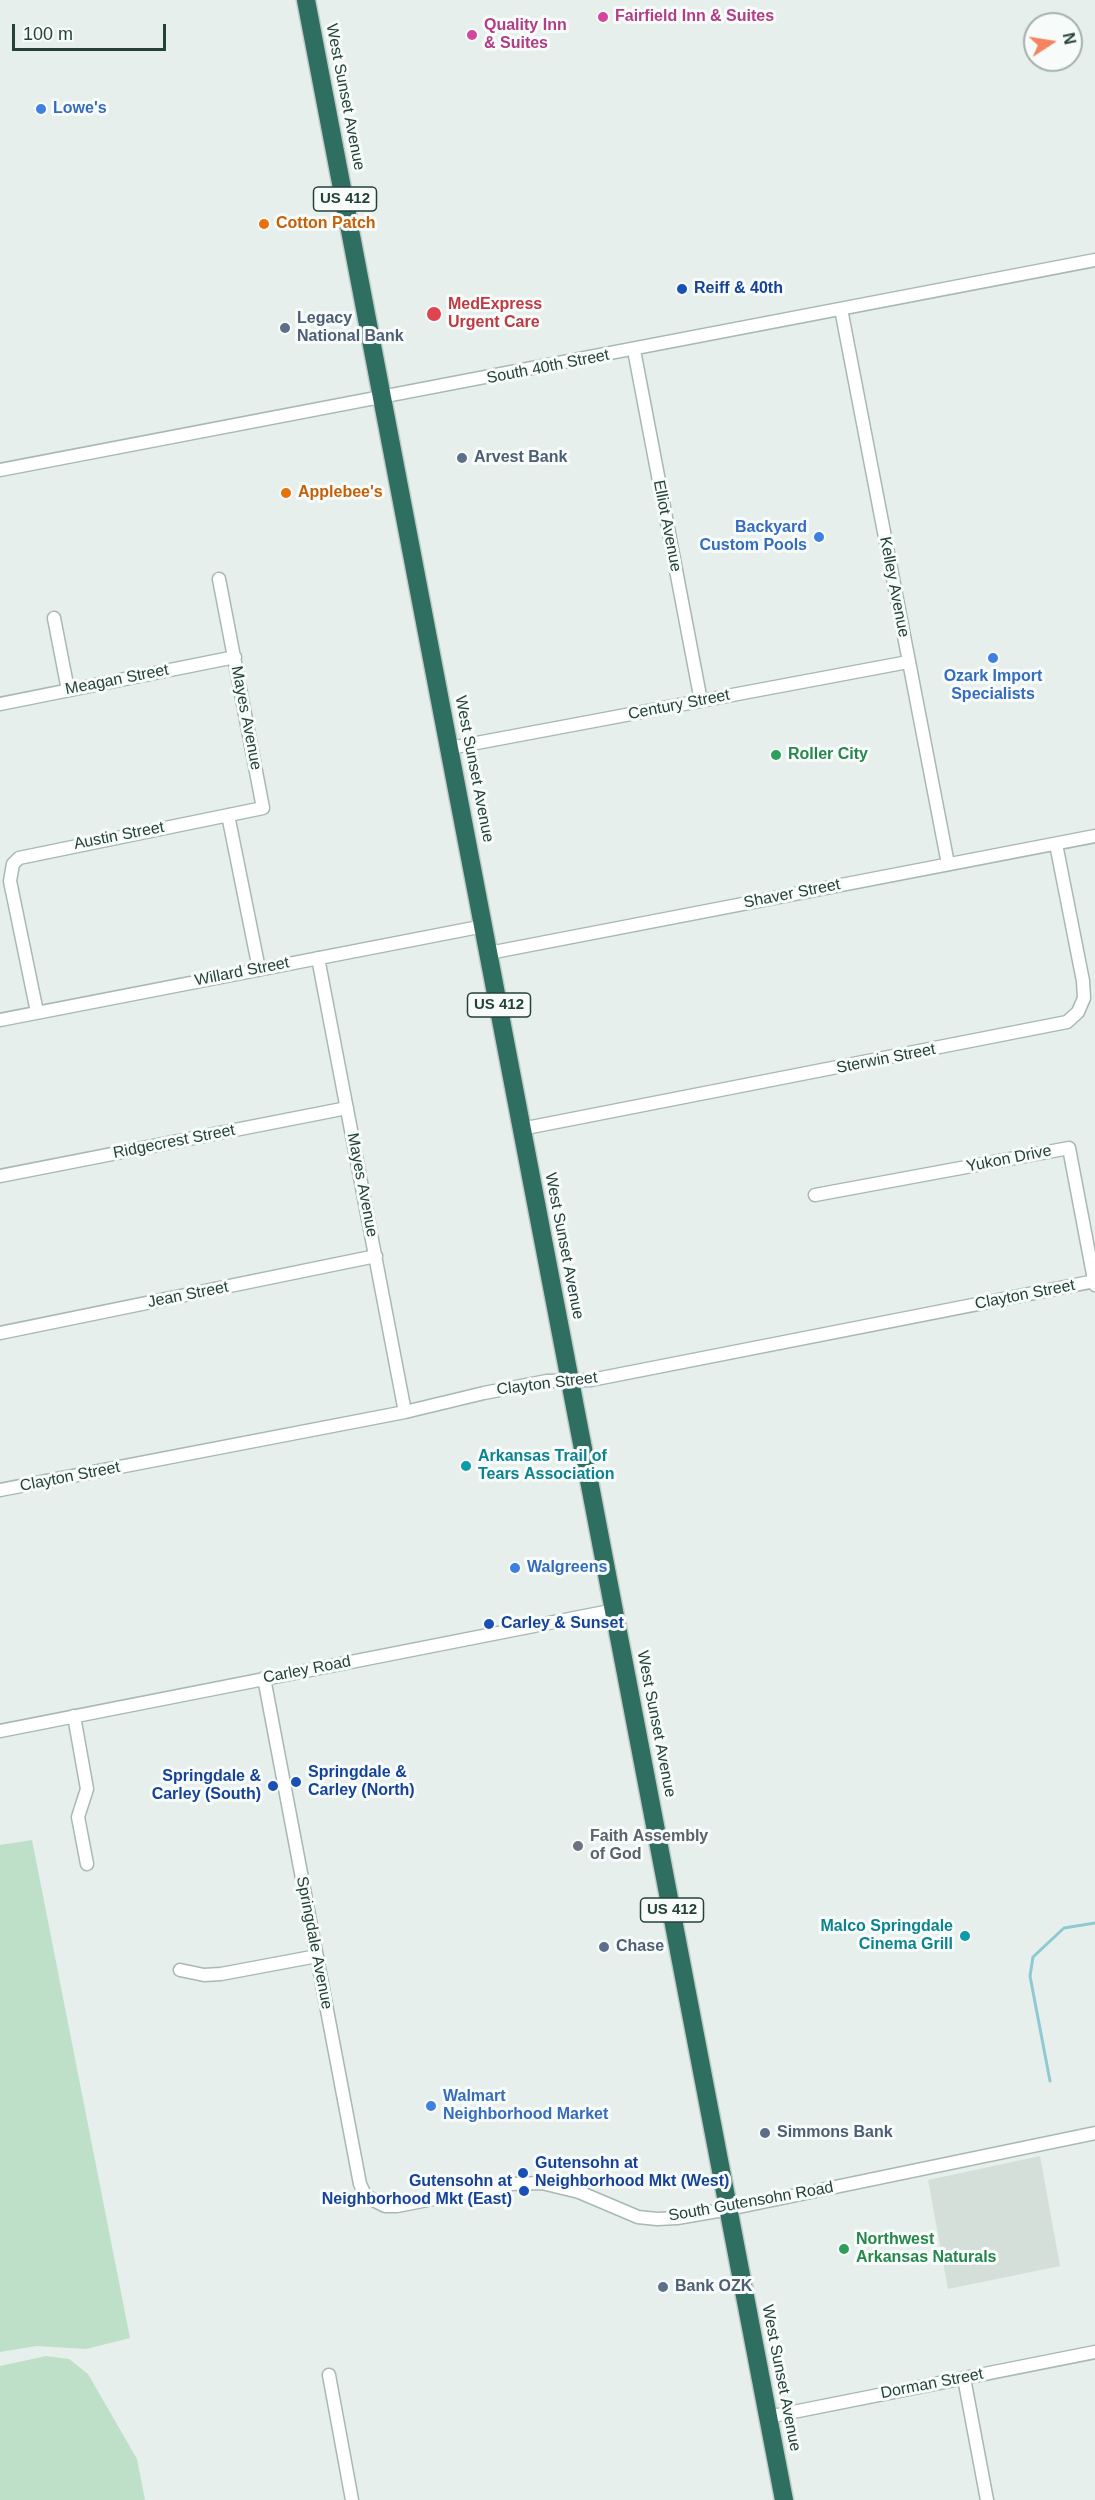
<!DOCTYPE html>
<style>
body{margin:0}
#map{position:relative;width:1095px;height:2500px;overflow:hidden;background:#e6efeb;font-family:Arial,sans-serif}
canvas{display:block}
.north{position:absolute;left:1023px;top:12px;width:60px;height:60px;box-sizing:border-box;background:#f7fbf9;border:2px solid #a3b1ad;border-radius:50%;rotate:78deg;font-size:16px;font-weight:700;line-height:24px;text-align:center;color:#24423a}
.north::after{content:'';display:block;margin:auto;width:21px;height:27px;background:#f4845f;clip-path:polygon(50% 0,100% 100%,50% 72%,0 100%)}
.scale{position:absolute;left:12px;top:24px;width:154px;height:27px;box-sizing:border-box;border:3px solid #24423a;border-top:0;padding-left:8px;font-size:18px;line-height:21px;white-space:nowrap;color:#24423a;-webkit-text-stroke:4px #f7fbf9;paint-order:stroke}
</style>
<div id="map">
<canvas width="1095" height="2500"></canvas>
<div class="north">N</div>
<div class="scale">100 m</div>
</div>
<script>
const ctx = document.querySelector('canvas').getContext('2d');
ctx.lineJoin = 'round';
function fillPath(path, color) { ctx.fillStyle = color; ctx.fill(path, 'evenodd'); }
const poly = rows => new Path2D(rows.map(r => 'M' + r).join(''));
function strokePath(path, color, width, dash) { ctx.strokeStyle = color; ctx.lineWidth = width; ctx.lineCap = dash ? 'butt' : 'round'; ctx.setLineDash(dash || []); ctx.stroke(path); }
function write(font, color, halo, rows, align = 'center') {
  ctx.font = font + ' Arial,sans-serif'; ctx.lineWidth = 6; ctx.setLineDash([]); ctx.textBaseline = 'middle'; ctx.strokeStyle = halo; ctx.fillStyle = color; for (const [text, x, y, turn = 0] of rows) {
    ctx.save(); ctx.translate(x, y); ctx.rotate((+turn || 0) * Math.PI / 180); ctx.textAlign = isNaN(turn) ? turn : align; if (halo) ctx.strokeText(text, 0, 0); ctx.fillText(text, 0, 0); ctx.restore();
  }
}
const built = poly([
 [1040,2156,1060,2266,948,2289,928,2180]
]);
const green = poly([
 [32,1840,130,2338,86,2349,36,2346,0,2352,0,1845],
 [46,2356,69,2359,88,2374,137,2459,145,2500,0,2500,0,2366]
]);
const stream = poly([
 [1050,2081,1030,1976,1033,1957,1064,1928,1095,1923]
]);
const minor = poly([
 [841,309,948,864],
 [634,350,701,701],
 [0,470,1095,260],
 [54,618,68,690],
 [0,704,235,657],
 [450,748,908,662],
 [228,815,259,969],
 [489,953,1095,836],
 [318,958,405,1412],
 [37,1012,10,881,13,864,19,858,263,808,219,579],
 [0,1020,484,926],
 [521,1129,1067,1022,1078,1012,1084,998,1083,981,1056,844],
 [0,1176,347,1108],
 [815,1195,1069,1148,1095,1285],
 [0,1333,376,1256],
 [0,1490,405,1412,484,1393,547,1381,591,1380,1095,1281],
 [264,1678,360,2184,365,2195,375,2201,385,2206,397,2206,510,2184,542,2183,579,2192,638,2217,657,2219,677,2218,729,2209,1095,2133],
 [74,1716,87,1789,78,1817,87,1864],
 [0,1731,615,1610],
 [180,1970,204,1975,221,1974,317,1956],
 [329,2375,352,2500],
 [964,2378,987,2500],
 [768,2417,1095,2352]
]);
const highway = poly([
 [306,0,784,2500]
]);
const markers = [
 [603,17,6,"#d1479c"],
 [472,35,6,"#d1479c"],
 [41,109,6,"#3f7fe0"],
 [264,224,6,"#e8710a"],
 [682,289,6,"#1a4fb4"],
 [434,314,8,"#e0444e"],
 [285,328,6,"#5c6f8a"],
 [462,458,6,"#5c6f8a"],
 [286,493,6,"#e8710a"],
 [819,537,6,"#3f7fe0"],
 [993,658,6,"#3f7fe0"],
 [776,755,6,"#2e9e5b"],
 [466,1466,6,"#0f9aa8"],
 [515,1568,6,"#3f7fe0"],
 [489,1624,6,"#1a4fb4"],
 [296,1782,6,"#1a4fb4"],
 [273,1786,6,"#1a4fb4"],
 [578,1846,6,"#6b7280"],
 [965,1936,6,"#0f9aa8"],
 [604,1947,6,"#5c6f8a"],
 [431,2106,6,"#3f7fe0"],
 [765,2133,6,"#5c6f8a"],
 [523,2173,6,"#1a4fb4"],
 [524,2191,6,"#1a4fb4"],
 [844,2249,6,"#2e9e5b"],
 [663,2287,6,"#5c6f8a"]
];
const shields = [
 [345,199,63],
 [499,1005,63],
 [672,1910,63]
];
const shieldNames = [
 ["US 412",345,199],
 ["US 412",499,1005],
 ["US 412",672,1910]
];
const hotelNames = [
 ["Fairfield Inn & Suites",615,17],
 ["Quality Inn",484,26],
 ["& Suites",484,44]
];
const streetNames = [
 ["West Sunset Avenue",345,97,79],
 ["South 40th Street",548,367,-11],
 ["Elliot Avenue",667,526,79],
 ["Kelley Avenue",894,587,79],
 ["Meagan Street",117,680,-11],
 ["Century Street",679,705,-11],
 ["Mayes Avenue",246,718,79],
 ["West Sunset Avenue",474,769,79],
 ["Austin Street",119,836,-11],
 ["Shaver Street",792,894,-11],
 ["Willard Street",242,972,-11],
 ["Sterwin Street",886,1059,-11],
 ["Ridgecrest Street",174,1142,-11],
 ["Yukon Drive",1009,1159,-11],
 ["Mayes Avenue",362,1185,79],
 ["West Sunset Avenue",564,1246,79],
 ["Jean Street",188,1295,-11],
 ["Clayton Street",1025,1295,-11],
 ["Clayton Street",547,1384,-7],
 ["Clayton Street",70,1477,-11],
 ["Carley Road",307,1670,-11],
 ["West Sunset Avenue",656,1724,79],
 ["Springdale Avenue",314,1943,79],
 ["South Gutensohn Road",751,2202,-10],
 ["West Sunset Avenue",781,2378,79],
 ["Dorman Street",932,2384,-11]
];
const shopNames = [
 ["Lowe's",53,109],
 ["Backyard",807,528,"right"],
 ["Custom Pools",807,546,"right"],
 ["Ozark Import",993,677,"center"],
 ["Specialists",993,695,"center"],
 ["Walgreens",527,1568],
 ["Walmart",443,2097],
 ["Neighborhood Market",443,2115]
];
const foodNames = [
 ["Cotton Patch",276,224],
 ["Applebee's",298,493]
];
const transitNames = [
 ["Reiff & 40th",694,289],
 ["Carley & Sunset",501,1624],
 ["Springdale &",308,1773],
 ["Carley (North)",308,1791],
 ["Springdale &",261,1777,"right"],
 ["Carley (South)",261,1795,"right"],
 ["Gutensohn at",535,2164],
 ["Neighborhood Mkt (West)",535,2182],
 ["Gutensohn at",512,2182,"right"],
 ["Neighborhood Mkt (East)",512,2200,"right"]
];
const healthNames = [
 ["MedExpress",448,305],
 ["Urgent Care",448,323]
];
const serviceNames = [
 ["Legacy",297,319],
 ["National Bank",297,337],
 ["Arvest Bank",474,458],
 ["Chase",616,1947],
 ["Simmons Bank",777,2133],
 ["Bank OZK",675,2287]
];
const leisureNames = [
 ["Roller City",788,755],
 ["Northwest",856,2240],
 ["Arkansas Naturals",856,2258]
];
const cultureNames = [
 ["Arkansas Trail of",478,1457],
 ["Tears Association",478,1475],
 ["Malco Springdale",953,1927,"right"],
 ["Cinema Grill",953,1945,"right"]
];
const worshipNames = [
 ["Faith Assembly",590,1837],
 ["of God",590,1855]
];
fillPath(built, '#d4dfda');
fillPath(green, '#bfe0c8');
strokePath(stream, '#8ec9d4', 3);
strokePath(minor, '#a8b8b2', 15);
strokePath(highway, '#c2cac8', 21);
strokePath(minor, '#fff', 12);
strokePath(highway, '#2f6f62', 18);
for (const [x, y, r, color] of markers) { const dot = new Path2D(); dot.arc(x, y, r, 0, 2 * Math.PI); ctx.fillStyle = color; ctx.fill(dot); strokePath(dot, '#f7fbf9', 2); }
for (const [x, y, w] of shields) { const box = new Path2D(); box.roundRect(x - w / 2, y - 12, w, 24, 4.5); ctx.fillStyle = '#f7fbf9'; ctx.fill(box); strokePath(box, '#24423a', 1.5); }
write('bold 15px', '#24423a', null, shieldNames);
write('bold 16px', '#b23c85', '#f7fbf9', hotelNames, 'left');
write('16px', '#24423a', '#f7fbf9', streetNames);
write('bold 16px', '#366cbe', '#f7fbf9', shopNames, 'left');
write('bold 16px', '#c56008', '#f7fbf9', foodNames, 'left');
write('bold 16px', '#164399', '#f7fbf9', transitNames, 'left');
write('bold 16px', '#be3a42', '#f7fbf9', healthNames, 'left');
write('bold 16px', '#4e5e75', '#f7fbf9', serviceNames, 'left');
write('bold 16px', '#27864d', '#f7fbf9', leisureNames, 'left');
write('bold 16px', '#0d838f', '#f7fbf9', cultureNames, 'left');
write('bold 16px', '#5b616d', '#f7fbf9', worshipNames, 'left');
</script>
